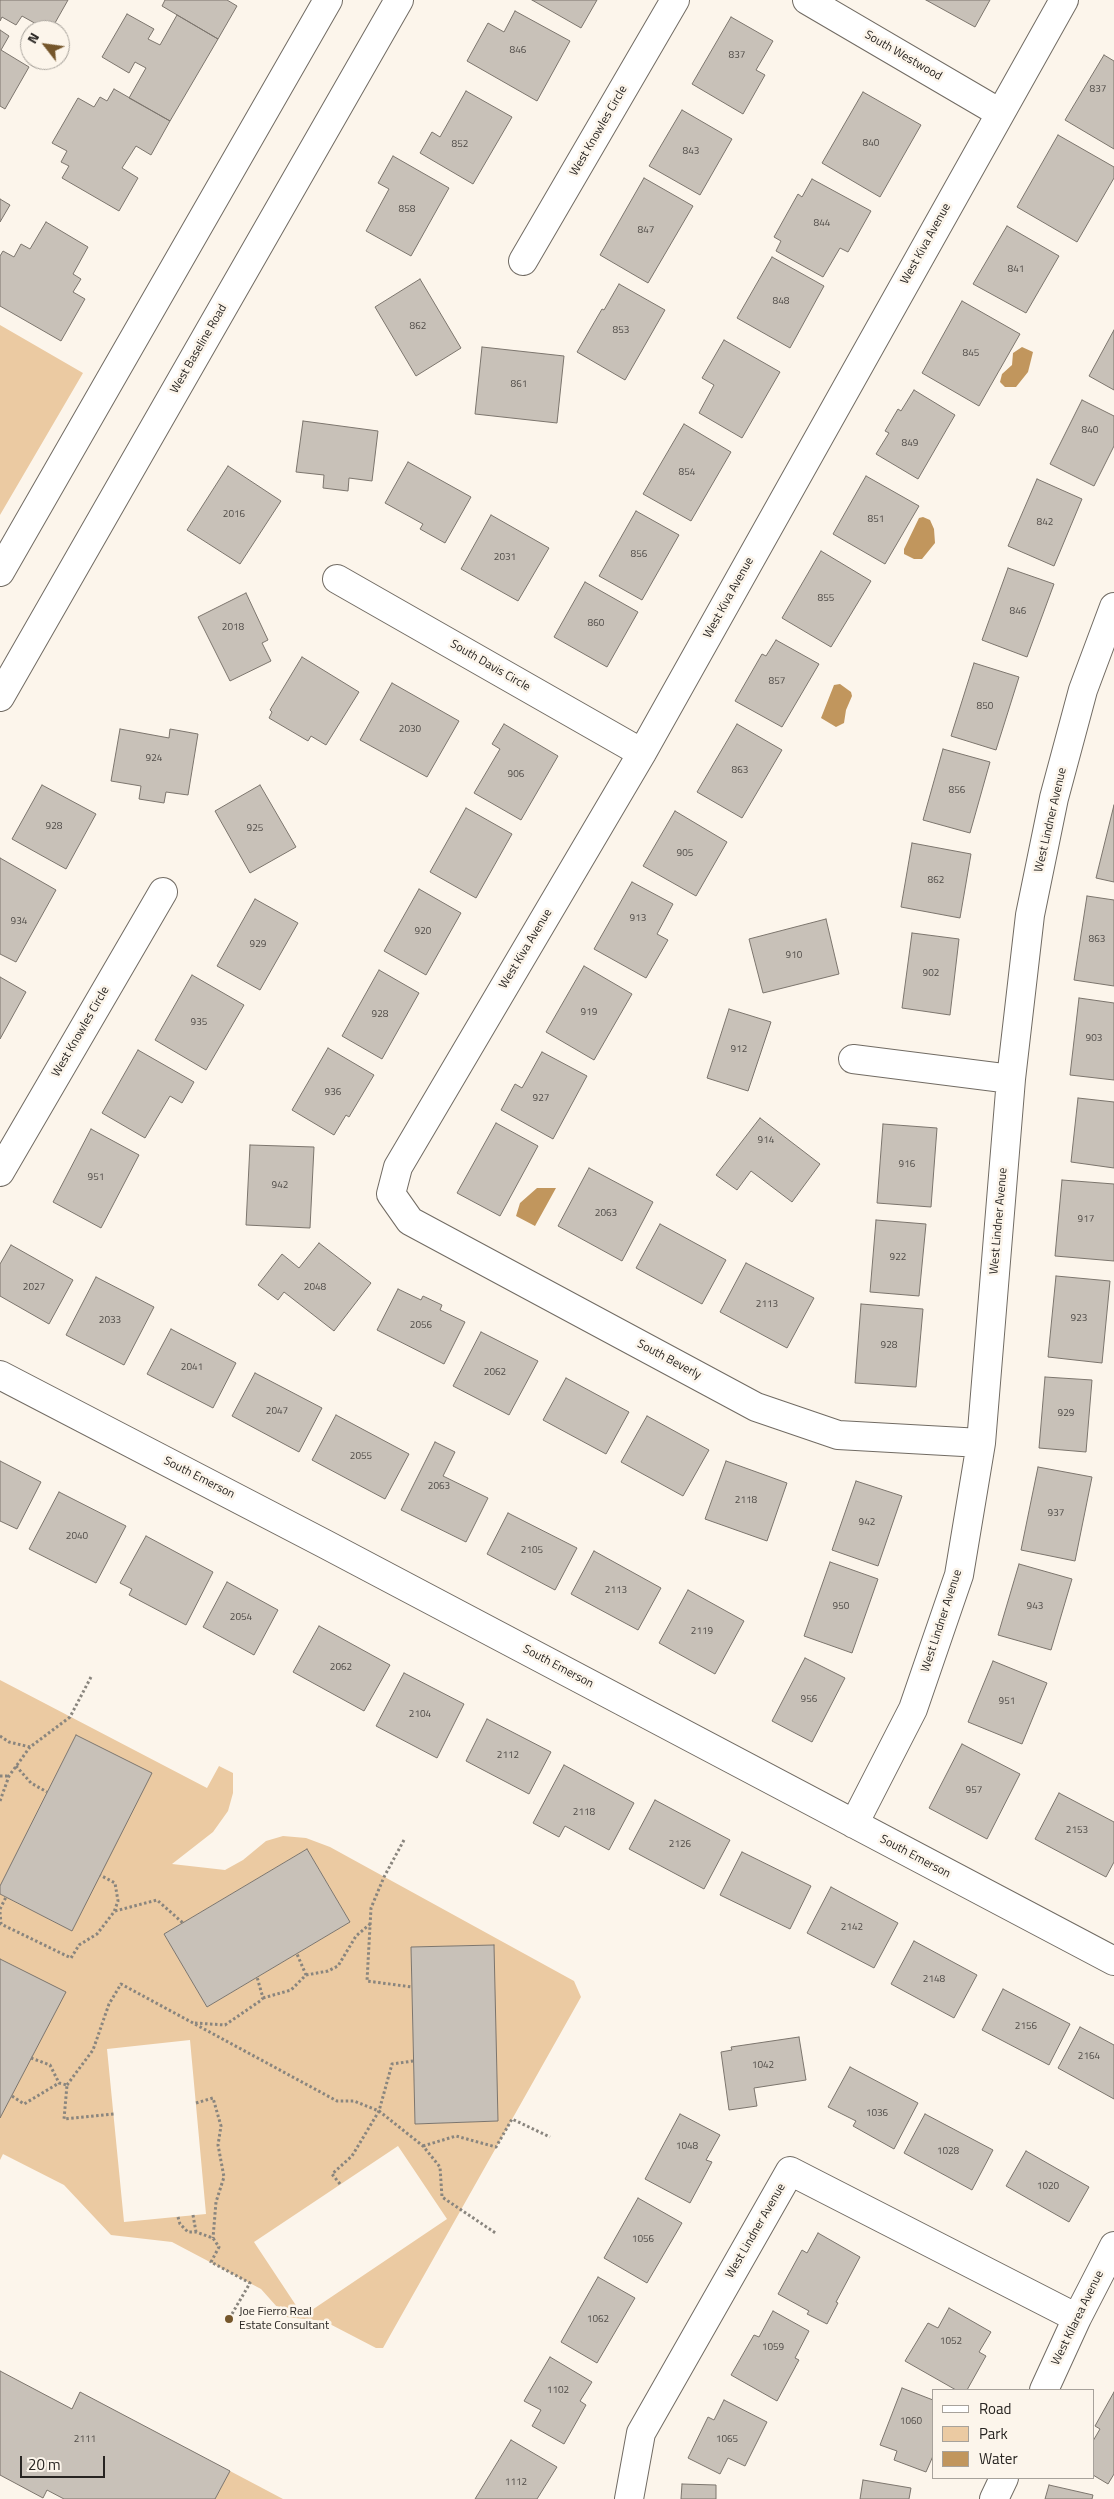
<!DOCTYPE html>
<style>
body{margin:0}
#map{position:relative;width:1114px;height:2499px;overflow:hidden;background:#fcf5eb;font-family:"Titillium Web",sans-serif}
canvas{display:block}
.legend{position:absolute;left:932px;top:2389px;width:162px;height:90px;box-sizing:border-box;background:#fcf5eb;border:1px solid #a7a29b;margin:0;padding:6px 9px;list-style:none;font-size:15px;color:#282522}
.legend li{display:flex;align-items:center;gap:10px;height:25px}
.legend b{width:25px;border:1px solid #a7a29b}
.north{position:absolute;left:20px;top:20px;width:50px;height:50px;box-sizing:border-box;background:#fcf5eb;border:1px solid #a7a29b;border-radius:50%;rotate:300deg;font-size:14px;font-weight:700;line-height:20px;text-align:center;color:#282522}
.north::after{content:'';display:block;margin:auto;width:18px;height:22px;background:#75562b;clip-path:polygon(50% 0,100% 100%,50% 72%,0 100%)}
.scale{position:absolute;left:20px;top:2456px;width:85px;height:22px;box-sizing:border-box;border:2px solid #282522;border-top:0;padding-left:6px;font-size:15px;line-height:18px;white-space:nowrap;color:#282522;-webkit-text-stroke:4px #fcf5eb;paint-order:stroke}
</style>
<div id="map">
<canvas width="1114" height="2499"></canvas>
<ul class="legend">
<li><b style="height:6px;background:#fff"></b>Road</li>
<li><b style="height:14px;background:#ebcaa2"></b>Park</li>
<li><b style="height:14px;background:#c1965d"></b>Water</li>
</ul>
<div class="north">N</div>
<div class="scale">20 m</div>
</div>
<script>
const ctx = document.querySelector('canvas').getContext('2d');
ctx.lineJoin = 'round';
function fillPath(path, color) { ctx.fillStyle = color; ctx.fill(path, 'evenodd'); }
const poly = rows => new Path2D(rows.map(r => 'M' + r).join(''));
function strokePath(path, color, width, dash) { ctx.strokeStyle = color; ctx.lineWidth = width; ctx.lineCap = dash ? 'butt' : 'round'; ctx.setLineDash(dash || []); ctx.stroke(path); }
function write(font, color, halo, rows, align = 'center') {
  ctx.font = font + ' "Titillium Web",sans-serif'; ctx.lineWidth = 5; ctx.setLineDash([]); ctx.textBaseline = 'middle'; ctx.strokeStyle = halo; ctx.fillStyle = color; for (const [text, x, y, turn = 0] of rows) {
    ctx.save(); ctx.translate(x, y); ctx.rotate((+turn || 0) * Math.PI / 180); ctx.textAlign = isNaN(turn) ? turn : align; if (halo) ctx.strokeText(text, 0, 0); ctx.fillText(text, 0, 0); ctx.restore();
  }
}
const green = poly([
 [0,325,83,373,0,515],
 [0,1680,207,1788,219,1766,233,1773,233,1793,228,1811,213,1832,172,1864,225,1870,243,1860,266,1841,283,1836,306,1838,330,1847,574,1981,581,1997,383,2348,376,2348,324,2321,286,2317,261,2289,172,2242,111,2235,64,2185,3,2154,0,2160,0,2118,65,1993,0,1959,0,1894,72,1931,151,1773,76,1735,0,1886],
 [307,1849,350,1922,207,2007,164,1934],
 [493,1945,498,2121,415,2124,411,1947],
 [190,2040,206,2214,124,2222,107,2049],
 [398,2146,447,2219,303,2316,254,2242],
 [230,2471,283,2499,215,2499]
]);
const water = poly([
 [1022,347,1033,352,1028,372,1016,387,1005,387,1000,382,1002,374,1012,365,1013,353],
 [923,517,930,520,934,529,935,543,922,559,914,559,904,554,904,549,919,518],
 [840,684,851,692,852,696,846,710,844,723,836,727,821,718,834,685],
 [537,1188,556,1188,535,1226,516,1216,520,1203]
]);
const building = poly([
 [0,0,68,0,51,30,47,30,22,16,16,25,2,17,0,21,0,0],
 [165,0,227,0,237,6,218,39,162,6,165,0],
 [532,0,597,0,581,28,532,0],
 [926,0,990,0,975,27,926,0],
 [515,11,570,41,537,101,467,61,488,23,504,32,515,11],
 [127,14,154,29,148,39,160,45,177,15,218,39,170,121,129,98,146,68,135,62,129,73,102,57,127,14],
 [731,17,773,41,756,70,765,75,743,114,692,84,731,17],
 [0,30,9,36,1,50,29,67,5,109,0,106,0,30],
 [1104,55,1114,61,1114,149,1065,120,1104,55],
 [114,89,170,121,151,155,136,146,122,168,138,178,119,211,62,178,69,166,61,162,67,151,52,143,78,98,94,107,100,97,107,101,114,89],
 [466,91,512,117,473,184,420,153,432,132,440,137,466,91],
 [863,92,921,125,880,197,822,163,863,92],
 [682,110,732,139,700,195,649,166,682,110],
 [1058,135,1114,167,1114,178,1077,242,1017,207,1058,135],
 [393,156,449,188,411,256,366,231,389,189,378,183,393,156],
 [644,178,693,206,648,283,600,255,644,178],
 [812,179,871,211,848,252,840,248,823,277,776,251,781,241,774,237,798,194,802,197,812,179],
 [0,199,10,205,0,222,0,199],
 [46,222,88,247,73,274,81,279,73,292,85,299,61,341,0,306,0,256,3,251,14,257,21,244,30,249,46,222],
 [1007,226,1059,256,1026,313,973,284,1007,226],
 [772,257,824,286,790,348,737,318,772,257],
 [420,279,461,348,416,376,375,307,420,279],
 [619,284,665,310,625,380,577,352,602,309,604,310,619,284],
 [962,301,1020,334,979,406,922,373,962,301],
 [1114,330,1114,390,1089,376,1114,330],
 [724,340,780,372,742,438,699,413,714,385,702,378,724,340],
 [482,347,564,356,557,423,475,414,482,347],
 [914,390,955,415,918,479,876,454,889,433,885,431,898,409,901,411,914,390],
 [1082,400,1114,416,1114,446,1094,486,1050,464,1082,400],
 [303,421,378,431,372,481,349,478,348,491,323,488,324,475,296,472,303,421],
 [684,424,731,452,691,521,643,494,684,424],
 [408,462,471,497,445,543,420,529,423,524,385,503,408,462],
 [228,466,281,501,240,564,187,530,228,466],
 [866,476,919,506,885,564,833,534,866,476],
 [1037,479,1082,499,1054,566,1008,546,1037,479],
 [636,511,679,535,642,600,599,576,636,511],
 [491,515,549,548,518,601,461,569,491,515],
 [821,551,871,581,831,647,782,618,821,551],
 [1008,568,1054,584,1027,657,982,640,1008,568],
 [585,582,638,612,607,667,554,637,585,582],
 [246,593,268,640,262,643,271,661,230,681,198,617,246,593],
 [776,640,819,664,782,727,735,701,762,654,766,656,776,640],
 [302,657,359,692,326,745,311,736,308,741,269,718,272,712,270,710,302,657],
 [974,663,1019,677,996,750,951,736,974,663],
 [392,683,459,721,427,777,360,740,392,683],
 [504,724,558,756,521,820,474,793,500,749,492,744,504,724],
 [737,724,782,750,742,818,697,792,737,724],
 [120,729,169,738,170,729,198,734,188,795,166,792,164,803,139,799,141,786,111,781,120,729],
 [943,749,990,762,970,833,923,820,943,749],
 [42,785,96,814,66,869,12,839,42,785],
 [260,785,296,847,250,873,215,811,260,785],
 [1114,805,1114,882,1096,878,1114,805],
 [466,808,512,834,476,898,430,872,466,808],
 [675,811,727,842,696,896,643,866,675,811],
 [912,843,971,854,960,918,901,907,912,843],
 [0,858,56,890,16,962,0,954,0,858],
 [632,882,673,904,657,934,668,940,646,978,594,949,632,882],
 [419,889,461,913,426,975,384,951,419,889],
 [1087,896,1114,900,1114,986,1074,980,1087,896],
 [255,899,298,923,260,990,217,966,255,899],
 [826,919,839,974,763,993,749,939,826,919],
 [912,933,959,939,950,1015,902,1008,912,933],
 [584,966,632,994,594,1060,546,1032,584,966],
 [379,970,419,993,382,1059,342,1036,379,970],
 [192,975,244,1005,206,1070,155,1040,192,975],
 [0,977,26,992,0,1039,0,977],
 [1079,998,1114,1003,1114,1080,1070,1075,1079,998],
 [729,1009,771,1022,748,1091,707,1078,729,1009],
 [328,1048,374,1075,349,1117,346,1115,334,1135,292,1110,328,1048],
 [138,1050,194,1082,182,1103,170,1096,145,1138,102,1113,138,1050],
 [542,1052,587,1076,553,1139,501,1110,515,1084,522,1088,542,1052],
 [1078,1098,1114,1102,1114,1168,1071,1162,1078,1098],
 [760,1118,820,1164,792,1202,751,1171,737,1190,716,1175,760,1118],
 [496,1123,538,1146,500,1216,457,1193,496,1123],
 [883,1124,937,1128,931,1207,877,1203,883,1124],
 [91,1129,139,1155,101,1228,53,1202,91,1129],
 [250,1145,314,1147,310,1228,246,1225,250,1145],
 [589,1168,653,1202,622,1261,558,1226,589,1168],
 [1062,1180,1114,1184,1114,1261,1055,1256,1062,1180],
 [876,1220,926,1224,919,1296,870,1292,876,1220],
 [660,1224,726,1260,702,1304,636,1268,660,1224],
 [319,1243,371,1283,334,1331,284,1292,278,1300,258,1285,282,1254,299,1268,319,1243],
 [11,1245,73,1280,49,1324,0,1296,0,1264,11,1245],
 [746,1263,814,1298,787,1348,720,1312,746,1263],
 [1056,1276,1110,1281,1102,1363,1048,1357,1056,1276],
 [96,1277,154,1307,124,1365,66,1335,96,1277],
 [398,1289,421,1300,423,1296,442,1305,440,1310,465,1322,444,1364,377,1330,398,1289],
 [861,1304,923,1309,916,1387,855,1383,861,1304],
 [171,1329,236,1363,213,1408,147,1374,171,1329],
 [481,1332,538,1361,509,1415,453,1386,481,1332],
 [255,1373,322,1408,299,1452,232,1416,255,1373],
 [1045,1377,1092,1380,1086,1452,1039,1448,1045,1377],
 [566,1378,629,1412,606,1454,543,1420,566,1378],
 [336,1415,409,1454,385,1499,312,1460,336,1415],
 [647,1416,709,1450,683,1496,621,1462,647,1416],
 [435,1442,455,1452,443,1476,488,1498,466,1542,401,1510,435,1442],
 [0,1461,41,1482,17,1529,0,1521,0,1461],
 [726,1461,787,1483,767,1541,705,1519,726,1461],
 [1038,1467,1092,1477,1075,1561,1021,1550,1038,1467],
 [856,1481,902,1496,878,1566,832,1550,856,1481],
 [59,1492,126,1526,96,1583,29,1549,59,1492],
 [508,1513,577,1548,555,1590,487,1554,508,1513],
 [146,1536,213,1572,186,1625,129,1595,132,1589,120,1583,146,1536],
 [594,1551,661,1588,638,1630,571,1594,594,1551],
 [830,1562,878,1579,852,1653,804,1636,830,1562],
 [1019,1564,1072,1579,1051,1650,998,1635,1019,1564],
 [227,1582,278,1610,254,1655,203,1627,227,1582],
 [688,1590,744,1621,715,1674,659,1643,688,1590],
 [319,1626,390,1665,364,1711,293,1672,319,1626],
 [805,1658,845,1678,812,1742,772,1721,805,1658],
 [993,1661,1047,1683,1022,1744,968,1722,993,1661],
 [404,1673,464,1704,437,1758,376,1726,404,1673],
 [487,1719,551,1752,529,1794,466,1761,487,1719],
 [76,1735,152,1773,72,1931,0,1894,0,1886,76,1735],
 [962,1744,1020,1774,987,1839,929,1808,962,1744],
 [564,1765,634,1803,609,1850,565,1826,559,1837,533,1823,564,1765],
 [1059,1793,1114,1822,1114,1862,1106,1877,1035,1839,1059,1793],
 [655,1800,730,1840,704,1889,629,1849,655,1800],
 [307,1849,350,1922,207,2007,164,1934,307,1849],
 [742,1852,811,1886,790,1929,720,1895,742,1852],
 [831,1887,898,1923,874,1968,807,1933,831,1887],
 [914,1941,977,1975,954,2018,891,1984,914,1941],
 [494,1945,498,2121,415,2124,411,1947,494,1945],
 [0,1959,66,1992,0,2118,0,1959],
 [1003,1989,1070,2024,1049,2065,982,2030,1003,1989],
 [1080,2027,1114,2045,1114,2099,1058,2068,1080,2027],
 [799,2037,806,2080,754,2088,757,2106,729,2110,721,2052,732,2050,731,2047,799,2037],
 [850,2067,918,2103,894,2149,853,2126,856,2121,828,2107,850,2067],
 [680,2114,720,2135,706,2160,712,2162,690,2203,645,2179,680,2114],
 [925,2114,993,2150,972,2190,904,2153,925,2114],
 [1026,2151,1089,2187,1069,2222,1006,2186,1026,2151],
 [638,2198,682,2223,647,2283,604,2258,638,2198],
 [818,2233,860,2257,836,2302,838,2303,827,2324,807,2314,809,2311,778,2294,802,2250,807,2253,818,2233],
 [598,2277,635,2298,597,2363,561,2342,598,2277],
 [949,2308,991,2332,979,2352,986,2356,967,2390,956,2390,905,2361,928,2323,938,2328,949,2308],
 [773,2311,809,2331,795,2358,799,2360,777,2401,731,2375,754,2335,759,2337,773,2311],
 [550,2357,592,2382,580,2401,586,2405,564,2444,532,2426,541,2410,524,2401,550,2357],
 [0,2371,72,2409,80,2392,230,2471,215,2499,64,2499,47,2490,43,2498,0,2475,0,2371],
 [902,2388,933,2400,933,2456,926,2472,894,2460,897,2451,880,2445,902,2388],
 [1114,2392,1114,2474,1108,2484,1093,2475,1093,2441,1100,2429,1095,2426,1114,2392],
 [724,2400,767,2422,745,2466,728,2458,720,2474,688,2458,708,2417,714,2420,724,2400],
 [511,2440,557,2467,537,2499,475,2499,511,2440],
 [863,2480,911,2488,909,2499,860,2499,863,2480],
 [682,2484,716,2485,716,2499,681,2499,682,2484],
 [1049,2485,1093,2495,1092,2499,1045,2499,1049,2485]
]);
const path = poly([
 [0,1736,9,1742,30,1747,70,1717,91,1677],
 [16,1766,31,1783,47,1792],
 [0,1776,9,1776],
 [0,1801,9,1776,30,1747],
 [404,1840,384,1877,371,1908,367,1981,412,1987],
 [0,1909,6,1897],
 [115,1911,157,1900,183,1923],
 [0,1912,1,1924,71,1958,79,1945,97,1934,114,1912,118,1901,115,1883,100,1875],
 [306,1975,328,1971,338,1966,356,1936,370,1924],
 [263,1998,291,1990,306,1975,297,1954],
 [195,2023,225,2025,260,2001,263,1998,257,1977],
 [31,2058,50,2065,59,2083,67,2085,64,2119,114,2114],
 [67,2085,93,2050,109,2004,121,1984,337,2101,354,2101,379,2111,423,2146,440,2167,442,2197,497,2234],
 [12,2096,24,2104,59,2083],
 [196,2103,213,2098,221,2126,218,2145,224,2177,216,2202,213,2238],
 [423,2146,456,2136,496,2147,512,2119,550,2137],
 [340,2184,332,2174,352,2156,379,2111,392,2064,413,2061],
 [193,2215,196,2232],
 [178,2217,180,2224,188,2232,196,2232,213,2238,219,2247,211,2262,250,2283,229,2319]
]);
const street = poly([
 [807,0,1000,113],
 [523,261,675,0],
 [337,579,642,753],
 [853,1059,1011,1079],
 [0,1172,163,892],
 [0,1375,325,1544,1114,1961],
 [981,1443,838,1435,756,1407,410,1221,391,1194,398,1167,642,753,1064,0],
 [854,1824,913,1709,959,1575,981,1443,1011,1079,1030,915,1054,798,1083,690,1114,607],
 [1044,2390,1077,2318,1114,2246],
 [629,2499,641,2433,790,2171,1077,2318],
 [994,2499,1004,2478]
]);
const primary = poly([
 [0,572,328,0],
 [0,697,399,0]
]);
const markers = [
 [229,2319,5,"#75562b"]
];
const numberNames = [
 ["846",518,51],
 ["837",737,56],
 ["837",1098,90],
 ["840",871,144],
 ["852",460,145],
 ["843",691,152],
 ["858",407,210],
 ["844",822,224],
 ["847",646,231],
 ["841",1016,270],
 ["848",781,302],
 ["862",418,327],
 ["853",621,331],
 ["845",971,354],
 ["861",519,385],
 ["840",1090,431],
 ["849",910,444],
 ["854",687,473],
 ["2016",234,515],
 ["851",876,520],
 ["842",1045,523],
 ["856",639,555],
 ["2031",505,558],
 ["855",826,599],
 ["846",1018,612],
 ["860",596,624],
 ["2018",233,628],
 ["857",777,682],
 ["850",985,707],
 ["2030",410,730],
 ["924",154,759],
 ["863",740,771],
 ["906",516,775],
 ["856",957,791],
 ["928",54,827],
 ["925",255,829],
 ["905",685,854],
 ["862",936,881],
 ["913",638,919],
 ["934",19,922],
 ["920",423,932],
 ["863",1097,940],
 ["929",258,945],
 ["910",794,956],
 ["902",931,974],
 ["919",589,1013],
 ["928",380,1015],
 ["935",199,1023],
 ["903",1094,1039],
 ["912",739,1050],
 ["936",333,1093],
 ["927",541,1099],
 ["914",766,1141],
 ["916",907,1165],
 ["951",96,1178],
 ["942",280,1186],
 ["2063",606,1214],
 ["917",1086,1220],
 ["922",898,1258],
 ["2027",34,1288],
 ["2048",315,1288],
 ["2113",767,1305],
 ["923",1079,1319],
 ["2033",110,1321],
 ["2056",421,1326],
 ["928",889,1346],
 ["2041",192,1368],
 ["2062",495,1373],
 ["2047",277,1412],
 ["929",1066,1414],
 ["2055",361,1457],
 ["2063",439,1487],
 ["2118",746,1501],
 ["937",1056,1514],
 ["942",867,1523],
 ["2040",77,1537],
 ["2105",532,1551],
 ["2113",616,1591],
 ["950",841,1607],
 ["943",1035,1607],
 ["2054",241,1618],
 ["2119",702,1632],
 ["2062",341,1668],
 ["956",809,1700],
 ["951",1007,1702],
 ["2104",420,1715],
 ["2112",508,1756],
 ["957",974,1791],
 ["2118",584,1813],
 ["2153",1077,1831],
 ["2126",680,1845],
 ["2142",852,1928],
 ["2148",934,1980],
 ["2156",1026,2027],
 ["2164",1089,2057],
 ["1042",763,2066],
 ["1036",877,2114],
 ["1048",687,2147],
 ["1028",948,2152],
 ["1020",1048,2187],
 ["1056",643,2240],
 ["1062",598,2320],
 ["1052",951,2342],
 ["1059",773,2348],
 ["1102",558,2391],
 ["1060",911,2422],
 ["2111",85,2440],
 ["1065",727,2440],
 ["1112",516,2483]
];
const streetNames = [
 ["South Westwood",903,56,30],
 ["West Knowles Circle",599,131,-60],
 ["West Kiva Avenue",926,244,-61],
 ["West Baseline Road",199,349,-60],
 ["West Kiva Avenue",729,598,-61],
 ["South Davis Circle",490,666,30],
 ["West Lindner Avenue",1051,820,-77],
 ["West Kiva Avenue",526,949,-59],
 ["West Knowles Circle",81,1032,-60],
 ["West Lindner Avenue",999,1221,-85],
 ["South Beverly",669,1360,28],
 ["South Emerson",199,1478,27],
 ["West Lindner Avenue",942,1621,-72],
 ["South Emerson",558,1667,28],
 ["South Emerson",915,1857,28],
 ["West Lindner Avenue",756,2231,-60],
 ["West Kilarea Avenue",1078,2318,-64]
];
const poiNames = [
 ["Joe Fierro Real",239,2312],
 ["Estate Consultant",239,2326]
];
fillPath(green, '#ebcaa2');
fillPath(water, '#c1965d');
fillPath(building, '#c8c1b8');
strokePath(building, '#7c756d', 1);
strokePath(street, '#716b63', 30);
strokePath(primary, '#716b63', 30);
strokePath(path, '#89857e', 3, [2.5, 2.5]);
strokePath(street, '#fff', 28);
strokePath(primary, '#fff', 28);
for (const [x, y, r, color] of markers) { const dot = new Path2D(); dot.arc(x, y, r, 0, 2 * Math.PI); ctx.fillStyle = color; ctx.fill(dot); strokePath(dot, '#fcf5eb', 2); }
write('10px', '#504c48', null, numberNames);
write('12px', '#282522', '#fcf5eb', streetNames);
write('12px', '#282522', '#fcf5eb', poiNames, 'left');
</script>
